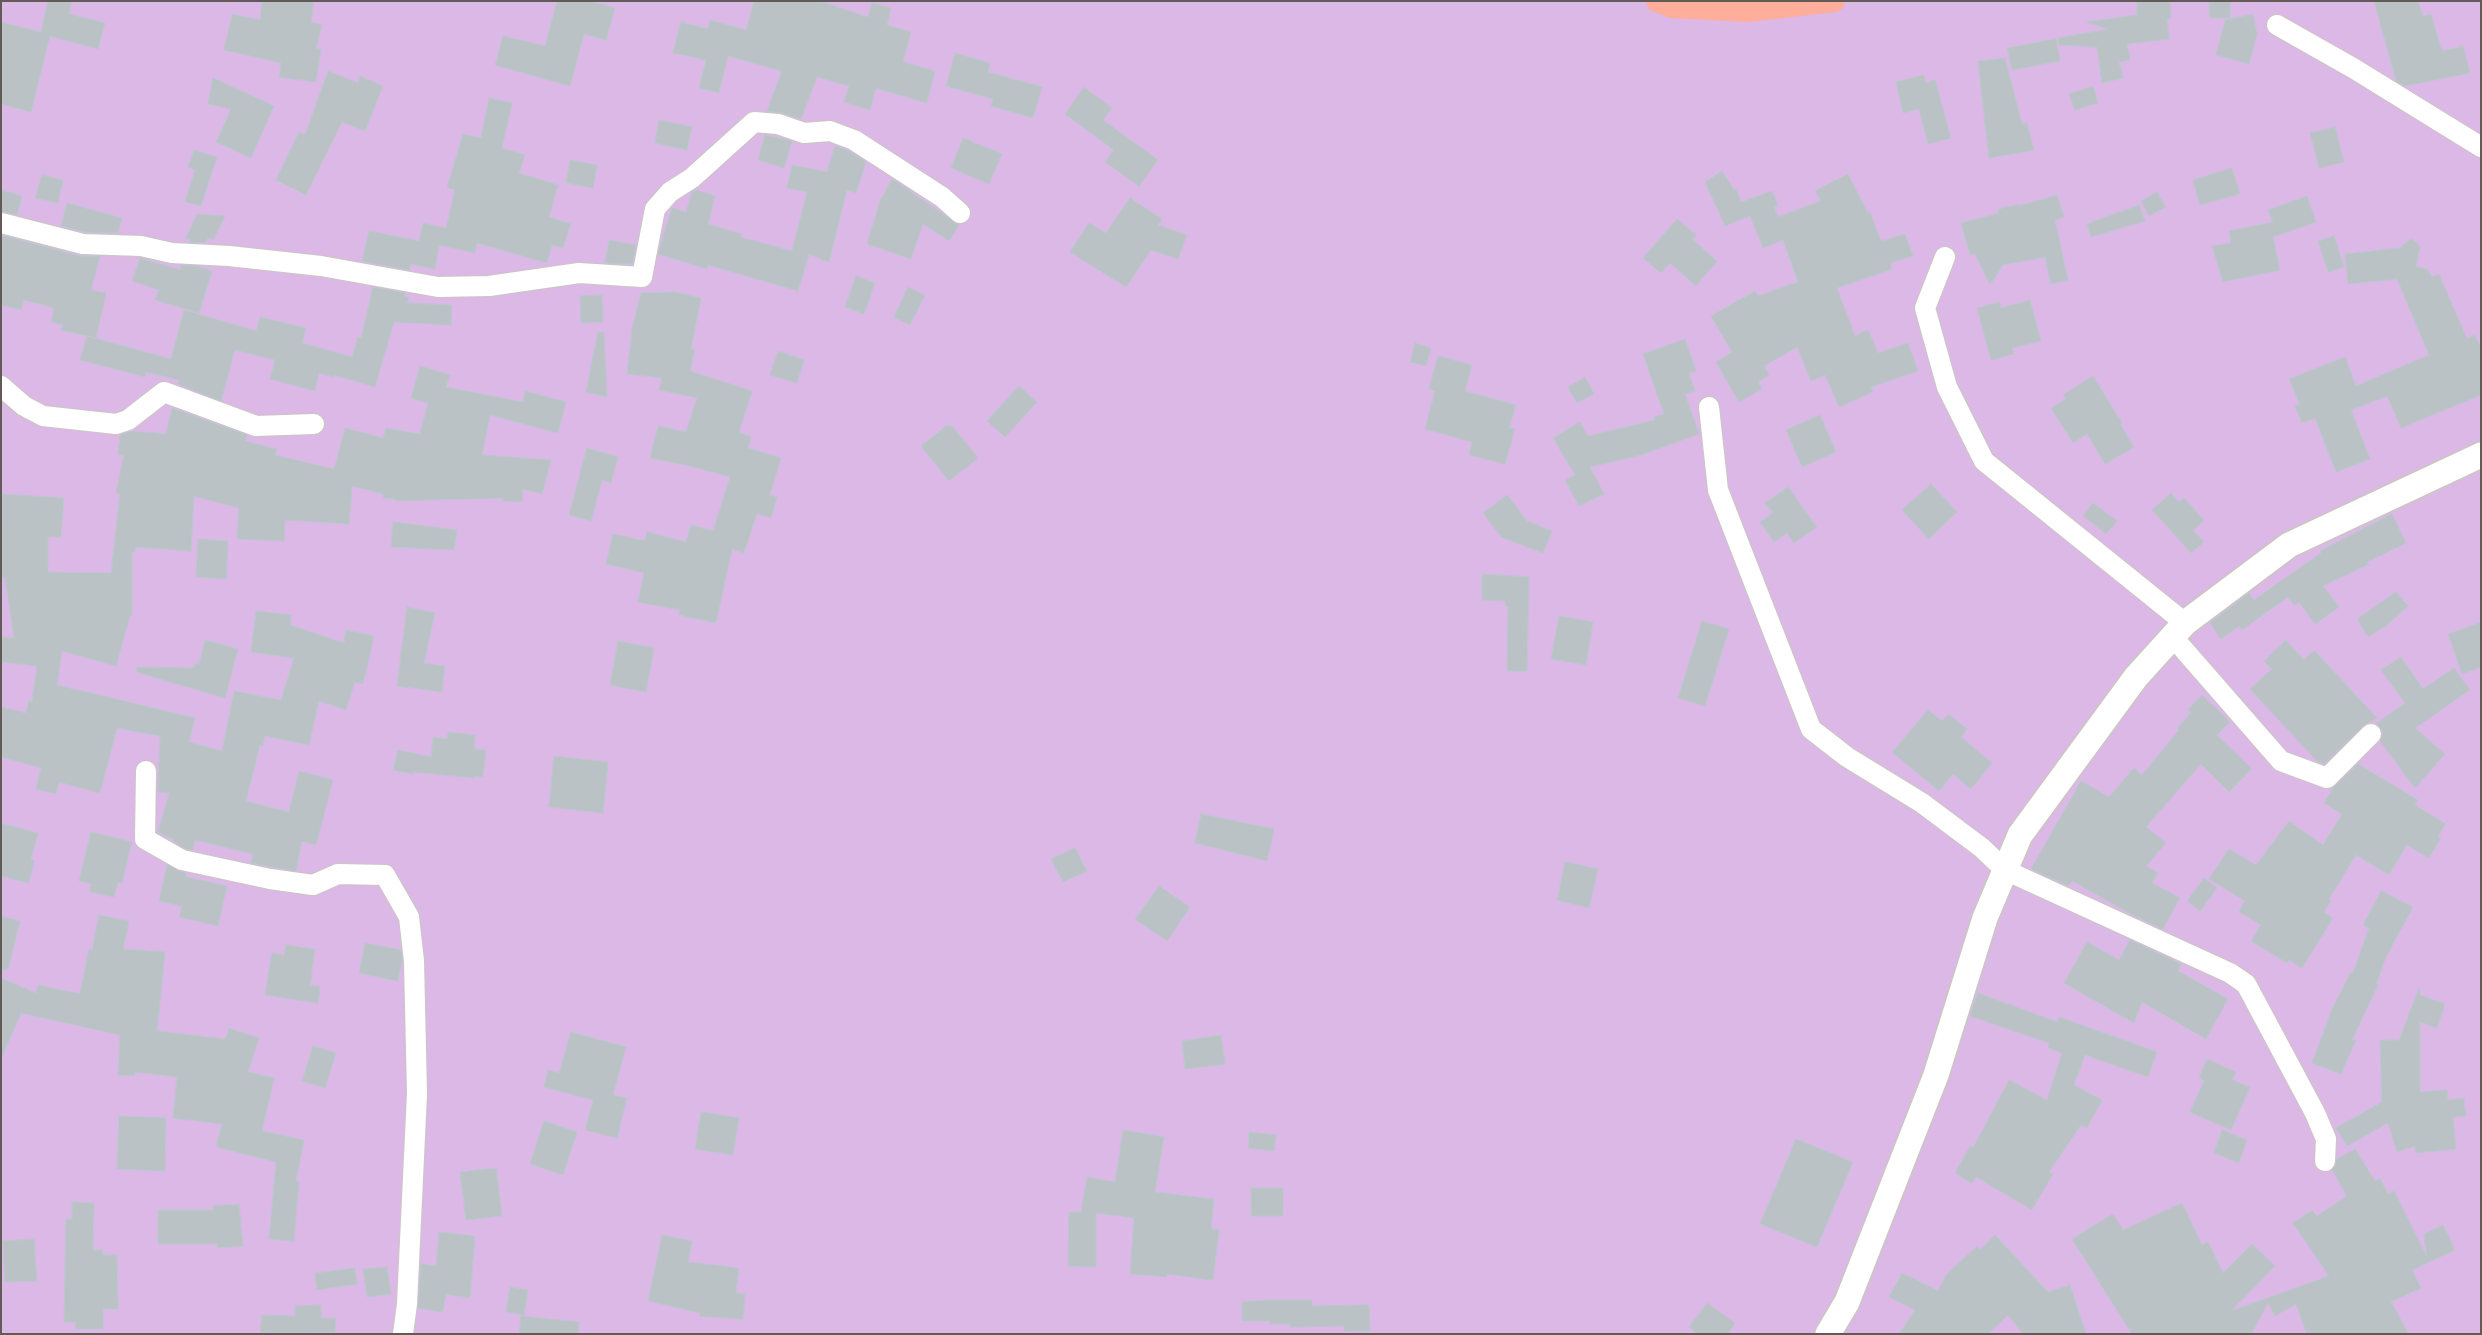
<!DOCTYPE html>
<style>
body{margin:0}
#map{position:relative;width:2482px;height:1335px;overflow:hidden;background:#dee4ec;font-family:Manrope,sans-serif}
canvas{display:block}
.frame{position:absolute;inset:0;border:2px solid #615a57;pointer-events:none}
</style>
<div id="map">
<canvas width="2482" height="1335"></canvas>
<div class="frame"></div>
</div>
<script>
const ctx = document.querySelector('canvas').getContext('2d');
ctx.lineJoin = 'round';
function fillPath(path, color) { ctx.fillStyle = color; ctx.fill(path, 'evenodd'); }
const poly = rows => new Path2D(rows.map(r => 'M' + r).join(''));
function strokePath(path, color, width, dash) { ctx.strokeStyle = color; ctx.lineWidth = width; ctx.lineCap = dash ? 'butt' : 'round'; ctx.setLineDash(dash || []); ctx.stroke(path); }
const green = poly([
 [1,1,2481,1,2481,1334,1,1334]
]);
const canal = poly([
 [1657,1,1672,7,1748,11,1834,1]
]);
const building = poly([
 [48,1,72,1,69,14,105,23,98,49,50,36,31,112,1,104,1,22,41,32,48,1],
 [262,1,314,1,311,22,322,25,316,48,321,49,316,82,279,77,281,63,224,50,232,14,260,20,262,1],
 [557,1,589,1,615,8,606,40,584,34,570,86,495,65,503,36,545,46,557,1],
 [754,1,820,1,868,17,872,3,891,8,887,25,911,32,903,62,935,71,927,103,876,88,870,110,844,102,849,86,817,77,801,119,782,113,767,111,782,71,728,56,719,93,699,88,706,60,673,53,681,22,708,29,710,20,746,30,754,1],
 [2137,1,2170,1,2171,19,2167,19,2169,39,2127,44,2130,60,2119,62,2123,78,2102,83,2097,47,2058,45,2058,38,2109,29,2086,22,2137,15,2137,1],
 [2230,1,2230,18,2210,18,2209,2,2230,1],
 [2374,1,2418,1,2423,16,2431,14,2442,51,2463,46,2470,73,2405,86,2396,81,2374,1],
 [2253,14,2257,34,2249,64,2216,55,2225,20,2253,14],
 [2056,39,2060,61,2012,70,2007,48,2056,39],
 [955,53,990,63,988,72,1042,87,1033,118,991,106,993,99,946,86,955,53],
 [2005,58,2022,124,2027,123,2034,150,1989,158,1978,61,2005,58],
 [328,71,358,83,360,76,383,86,365,131,342,122,306,195,276,180,299,132,305,135,328,71],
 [1924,75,1926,83,1935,80,1951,138,1928,144,1919,109,1903,113,1896,82,1924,75],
 [213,78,274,106,251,158,216,142,231,109,208,104,213,78],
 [2093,86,2098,103,2075,110,2069,94,2093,86],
 [1084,87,1112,108,1103,120,1158,160,1139,186,1105,162,1114,150,1065,114,1084,87],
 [489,98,512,103,502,148,525,155,519,173,558,185,549,217,571,224,563,248,552,245,547,263,477,243,475,253,439,245,435,269,411,264,409,270,362,261,369,231,419,241,423,223,446,228,455,190,447,188,463,134,481,138,489,98],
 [659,120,692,127,687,150,655,143,659,120],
 [2335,127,2344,162,2319,168,2310,133,2335,127],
 [765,135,792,141,784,168,758,160,765,135],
 [963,138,1002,154,989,184,951,168,963,138],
 [835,146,849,151,866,162,856,193,847,190,829,262,809,254,798,291,708,265,707,269,658,254,672,208,686,212,692,192,696,190,715,196,708,224,741,234,740,237,792,251,807,192,787,188,792,165,827,172,835,146],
 [194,150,217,157,201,206,185,202,195,170,188,167,194,150],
 [570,160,597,165,593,188,566,183,570,160],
 [2232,168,2240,194,2200,205,2193,180,2232,168],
 [1722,171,1734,190,1736,189,1741,202,1772,191,1778,205,1774,206,1778,217,1821,201,1815,191,1848,174,1868,213,1870,212,1880,239,1882,241,1905,234,1913,256,1890,263,1892,269,1837,288,1855,336,1868,330,1878,353,1908,343,1918,371,1871,387,1873,392,1839,407,1825,375,1811,381,1797,347,1764,366,1769,375,1758,382,1762,389,1739,402,1716,362,1732,352,1711,316,1755,291,1758,296,1798,282,1783,240,1763,248,1750,216,1725,226,1705,182,1722,171],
 [42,175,63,180,58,203,35,198,42,175],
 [892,179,959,225,949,241,923,224,911,259,867,244,880,201,892,179],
 [1,190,22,196,17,215,1,211,1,190],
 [2157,192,2166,207,2149,216,2141,201,2157,192],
 [2057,195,2064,217,2055,220,2068,280,2051,284,2045,257,2003,265,1990,285,1975,254,1970,255,1961,223,1999,213,1998,209,2019,204,2019,206,2057,195],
 [2307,196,2316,222,2273,237,2280,270,2223,282,2212,246,2231,243,2229,231,2273,222,2268,210,2307,196],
 [1130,198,1162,219,1158,225,1187,235,1178,259,1151,250,1126,287,1070,252,1089,223,1106,233,1130,198],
 [67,203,122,218,118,233,85,232,61,226,67,203],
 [2139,205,2145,221,2091,237,2087,224,2139,205],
 [197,214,225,216,214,239,208,238,205,243,189,242,190,239,186,238,197,214],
 [1677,219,1697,236,1692,239,1717,261,1696,286,1670,263,1661,273,1643,258,1677,219],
 [1,235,80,256,100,256,91,290,106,293,96,338,87,336,171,359,184,310,256,331,260,317,306,328,302,343,352,357,358,337,361,338,373,287,405,293,404,296,409,297,407,303,452,305,451,325,394,322,375,387,334,375,333,377,319,373,315,391,270,379,275,360,235,350,221,401,178,384,179,380,146,372,145,377,80,360,87,336,61,330,63,325,51,322,54,308,24,300,21,310,1,305,1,235],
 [2334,236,2344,267,2328,272,2318,241,2334,236],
 [2410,239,2414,240,2420,247,2416,267,2427,269,2432,277,2439,274,2467,339,2475,335,2481,348,2481,395,2401,428,2387,396,2351,410,2370,459,2336,472,2315,418,2302,423,2295,406,2300,405,2289,379,2345,357,2356,386,2429,355,2397,279,2348,284,2345,254,2400,248,2410,239],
 [609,240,636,245,632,264,605,263,609,240],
 [140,258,180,270,181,265,197,266,212,271,199,313,155,300,159,290,132,281,140,258],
 [856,276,875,283,864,314,845,307,856,276],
 [908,287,925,295,910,325,894,317,908,287],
 [675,292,701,298,691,349,695,349,690,371,752,391,739,432,751,437,748,448,781,458,770,495,777,497,771,518,757,514,744,553,732,549,716,623,679,615,680,610,638,602,644,573,606,564,613,534,645,541,647,532,686,542,691,525,713,531,730,477,686,465,650,458,658,426,686,432,697,398,659,390,662,378,627,374,632,329,641,293,675,292],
 [602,295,603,322,581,323,580,296,602,295],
 [2030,300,2041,341,2012,348,2014,354,1991,360,1977,308,2000,302,2001,308,2030,300],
 [598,332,604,332,607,397,586,392,598,332],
 [1685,339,1696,371,1689,373,1695,391,1685,394,1699,434,1641,455,1590,467,1604,494,1579,506,1565,480,1575,475,1553,438,1580,422,1588,436,1655,420,1654,417,1664,414,1643,354,1685,339],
 [1415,343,1431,348,1426,366,1410,362,1415,343],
 [778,351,804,360,797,383,770,375,778,351],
 [1438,356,1472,365,1465,391,1516,405,1509,428,1515,429,1505,464,1469,455,1472,442,1425,429,1435,391,1429,389,1438,356],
 [420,366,450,375,446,387,523,402,525,391,566,402,558,433,490,415,482,455,551,460,542,494,523,489,522,502,503,501,503,498,395,501,395,499,383,498,383,494,352,486,349,524,285,520,284,541,237,539,239,508,194,496,191,551,136,547,135,552,132,552,132,616,130,616,116,666,62,651,57,685,195,718,189,742,222,751,234,691,281,700,294,658,251,652,256,611,291,615,290,625,344,643,346,630,374,636,363,684,355,682,346,710,319,701,309,745,265,736,263,746,260,745,246,801,289,812,299,771,333,780,316,845,302,841,296,871,251,863,253,854,195,840,193,850,186,849,173,841,173,839,158,832,169,793,158,792,160,736,117,728,100,793,59,782,56,794,36,789,41,768,1,757,1,707,26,713,29,700,32,701,37,666,1,662,1,637,14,638,5,578,1,578,2,494,64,498,61,537,48,537,48,572,111,573,120,494,116,493,124,455,118,455,120,435,133,431,166,434,172,408,247,435,245,441,277,449,275,455,278,456,334,469,345,428,383,438,386,428,420,434,428,403,411,398,420,366],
 [2093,376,2122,423,2120,424,2134,447,2105,464,2087,434,2073,443,2051,408,2066,399,2063,395,2093,376],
 [1585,377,1594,394,1577,403,1568,387,1585,377],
 [1019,386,1037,402,1005,437,987,421,1019,386],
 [1820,415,1836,452,1802,467,1786,430,1820,415],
 [946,426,952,426,978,458,949,481,921,446,946,426],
 [587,448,618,457,611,483,602,480,591,521,569,515,587,448],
 [1931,484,1957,512,1929,539,1902,510,1931,484],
 [1788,487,1817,527,1794,543,1787,533,1774,542,1760,522,1773,513,1765,503,1788,487],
 [2171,493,2179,502,2184,498,2204,520,2193,530,2204,542,2191,553,2152,510,2171,493],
 [1507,495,1527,521,1552,531,1543,553,1501,537,1483,513,1507,495],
 [2093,503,2117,521,2106,534,2083,516,2093,503],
 [2392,514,2406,543,2367,562,2369,564,2323,586,2339,607,2315,624,2299,602,2294,605,2288,597,2242,630,2239,626,2221,639,2210,623,2249,593,2254,600,2321,553,2320,551,2392,514],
 [393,522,457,530,454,550,391,547,393,522],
 [198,539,228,541,226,579,196,577,198,539],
 [1482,574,1529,577,1527,671,1507,671,1508,606,1505,606,1505,601,1482,600,1482,574],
 [2396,592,2408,606,2386,626,2368,637,2357,619,2396,592],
 [407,607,435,613,424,663,445,666,442,692,397,686,407,607],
 [1559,616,1593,622,1586,665,1551,659,1559,616],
 [1702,621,1729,629,1705,706,1678,698,1702,621],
 [2481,622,2481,667,2462,674,2448,634,2481,622],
 [205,640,238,649,225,698,136,672,137,667,194,668,194,664,199,664,205,640],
 [2286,640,2304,660,2314,650,2377,718,2363,726,2324,764,2318,762,2250,689,2272,669,2264,661,2286,640],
 [618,641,654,648,646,692,610,685,618,641],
 [2401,657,2423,689,2454,668,2470,690,2415,728,2445,754,2415,788,2380,741,2383,731,2376,724,2405,703,2381,670,2401,657],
 [2202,695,2230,722,2217,735,2252,769,2229,792,2201,764,2146,827,2166,843,2146,866,2158,873,2152,883,2180,898,2163,929,2133,915,2072,881,2069,886,2031,869,2081,781,2109,797,2134,768,2142,775,2179,730,2177,728,2191,713,2188,709,2202,695],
 [1928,710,1942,721,1948,714,1967,729,1961,737,1992,763,1971,789,1953,774,1939,791,1892,752,1928,710],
 [448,732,475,735,474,749,486,750,483,777,474,776,474,778,414,772,413,774,393,770,398,750,431,757,433,737,447,739,448,732],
 [554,756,608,762,603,813,549,807,554,756],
 [2358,764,2418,800,2415,805,2446,824,2438,836,2441,838,2429,858,2407,845,2389,875,2356,855,2329,899,2331,901,2324,912,2333,918,2302,968,2289,960,2287,963,2251,941,2261,925,2239,912,2245,901,2209,879,2229,849,2256,865,2289,821,2323,845,2342,814,2324,803,2333,788,2358,764],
 [1201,814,1274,829,1267,861,1195,843,1201,814],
 [1,823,38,833,31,860,34,861,29,883,1,876,1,823],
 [91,832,132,842,122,883,118,882,114,897,90,892,91,884,79,881,91,832],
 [1075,848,1087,871,1063,882,1051,859,1075,848],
 [1565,862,1598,869,1589,908,1557,900,1565,862],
 [167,865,186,873,186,877,227,886,218,926,179,917,182,906,159,901,167,865],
 [2204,878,2217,888,2200,911,2187,901,2204,878],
 [1159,886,1190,907,1167,941,1135,919,1159,886],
 [2381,891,2413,907,2386,957,2376,985,2378,985,2352,1040,2356,1040,2341,1074,2312,1063,2333,1007,2351,972,2353,973,2369,928,2363,925,2381,891],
 [99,915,129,921,123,949,165,952,157,1031,225,1039,229,1028,259,1038,248,1072,274,1078,262,1131,304,1140,296,1181,299,1181,294,1241,269,1239,276,1162,216,1147,222,1124,173,1118,177,1077,135,1072,135,1076,118,1075,120,1035,21,1013,1,1059,1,978,36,993,38,985,80,994,89,949,92,950,99,915],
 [1,916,20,921,8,970,1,969,1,916],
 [2130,940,2181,964,2178,971,2228,999,2206,1039,2142,1002,2134,1023,2064,983,2087,942,2119,960,2130,940],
 [365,943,401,950,402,960,398,981,359,973,365,943],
 [286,945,315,949,310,985,320,986,318,1003,265,995,272,953,284,955,286,945],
 [2419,988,2420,995,2445,1004,2437,1028,2420,1022,2420,1092,2447,1090,2448,1100,2464,1098,2466,1116,2453,1117,2456,1149,2415,1153,2415,1146,2397,1152,2388,1123,2347,1146,2336,1128,2382,1102,2380,1040,2399,1040,2419,988],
 [1978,993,2057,1022,2059,1017,2157,1052,2148,1077,2085,1055,2074,1085,2102,1100,2087,1128,2081,1125,2049,1172,2053,1174,2032,1210,1976,1177,1972,1183,1955,1173,1970,1146,1973,1148,2009,1080,2047,1100,2062,1053,2048,1048,2049,1043,1970,1016,1978,993],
 [571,1032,626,1047,613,1095,627,1098,617,1138,585,1130,593,1100,544,1087,548,1070,559,1073,571,1032],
 [1221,1035,1225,1064,1185,1069,1182,1041,1221,1035],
 [313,1046,336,1053,325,1088,302,1081,313,1046],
 [2207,1059,2236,1072,2232,1080,2250,1087,2231,1130,2190,1112,2204,1081,2199,1078,2207,1059],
 [701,1112,739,1118,733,1155,695,1149,701,1112],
 [119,1116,166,1118,165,1171,117,1169,119,1116],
 [544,1121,577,1132,563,1175,530,1164,544,1121],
 [1123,1130,1164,1137,1155,1192,1214,1199,1211,1229,1219,1230,1213,1280,1167,1274,1167,1277,1130,1274,1134,1218,1096,1213,1096,1267,1068,1266,1069,1212,1081,1212,1087,1177,1115,1182,1123,1130],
 [2222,1130,2247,1140,2239,1163,2214,1153,2222,1130],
 [1249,1132,1276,1135,1274,1151,1248,1148,1249,1132],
 [1796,1139,1853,1162,1817,1247,1760,1224,1796,1139],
 [2355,1149,2375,1181,2380,1178,2388,1194,2394,1191,2427,1257,2424,1234,2443,1225,2455,1250,2412,1270,2421,1288,2391,1302,2409,1334,2307,1334,2296,1304,2275,1316,2268,1303,2251,1334,2132,1334,2072,1239,2113,1214,2123,1230,2182,1203,2202,1245,2208,1242,2223,1273,2252,1244,2275,1266,2231,1311,2329,1276,2293,1223,2312,1210,2317,1216,2347,1196,2332,1170,2337,1159,2355,1149],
 [496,1168,502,1216,466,1220,460,1172,496,1168],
 [1251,1188,1283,1188,1283,1216,1251,1216,1251,1188],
 [72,1202,94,1203,93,1250,103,1250,103,1255,117,1255,118,1309,103,1309,103,1329,75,1329,75,1322,64,1322,66,1219,72,1219,72,1202],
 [239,1204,243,1246,217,1248,217,1244,158,1244,158,1210,214,1210,213,1206,239,1204],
 [439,1232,475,1236,470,1298,446,1294,443,1312,418,1308,421,1264,436,1266,439,1232],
 [662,1235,692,1241,688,1262,739,1268,736,1293,745,1294,743,1319,699,1316,700,1313,648,1301,662,1235],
 [1995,1235,2048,1292,2070,1285,2086,1334,2023,1334,2008,1315,1988,1334,1899,1334,1915,1310,1889,1297,1902,1273,1938,1291,1946,1275,1977,1246,1980,1250,1995,1235],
 [34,1239,37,1281,5,1282,3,1241,34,1239],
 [387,1267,391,1294,367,1297,363,1269,387,1267],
 [355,1268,357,1284,317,1290,315,1273,355,1268],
 [510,1287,528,1290,524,1315,506,1312,510,1287],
 [1269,1300,1312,1300,1312,1306,1369,1305,1370,1331,1344,1331,1344,1326,1290,1327,1290,1324,1270,1324,1270,1321,1242,1321,1242,1302,1269,1300],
 [1707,1303,1735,1323,1728,1334,1698,1334,1689,1327,1707,1303],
 [321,1305,321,1318,336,1318,335,1332,260,1333,262,1315,295,1316,295,1306,321,1305],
 [521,1316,579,1322,578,1334,519,1334,521,1316]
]);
const minor = poly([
 [2277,25,2353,68,2481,147],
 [1,223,83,244,141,246,172,253,229,256,321,266,438,287,489,286,579,273,642,277,655,209,670,192,692,178,754,122,778,124,804,133,830,131,854,140,942,197,960,213],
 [1945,257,1925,308,1947,387,1984,461,2185,623],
 [1,386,24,406,43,416,116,424,128,420,164,392,256,426,314,424],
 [1709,407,1718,490,1811,729,1847,757,1922,803,1982,848,2005,870,2230,973,2246,984,2315,1113,2326,1139,2325,1161],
 [2172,636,2281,761,2327,778,2371,734],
 [146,771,145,839,182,860,270,879,313,885,338,874,385,875,409,917,414,961,417,1094,407,1304,403,1334]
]);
const tertiary = poly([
 [1828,1334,1847,1302,1936,1075,1985,918,2020,835,2136,677,2185,623,2289,545,2481,455]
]);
fillPath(green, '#dbb8e6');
strokePath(canal, '#ffae9b', 22);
fillPath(building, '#bbc2c6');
strokePath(building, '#bcc7d1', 1);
strokePath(minor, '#cbc6c2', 22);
strokePath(tertiary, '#cbc6c2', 28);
strokePath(minor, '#fff', 20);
strokePath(tertiary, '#fff', 25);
</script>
